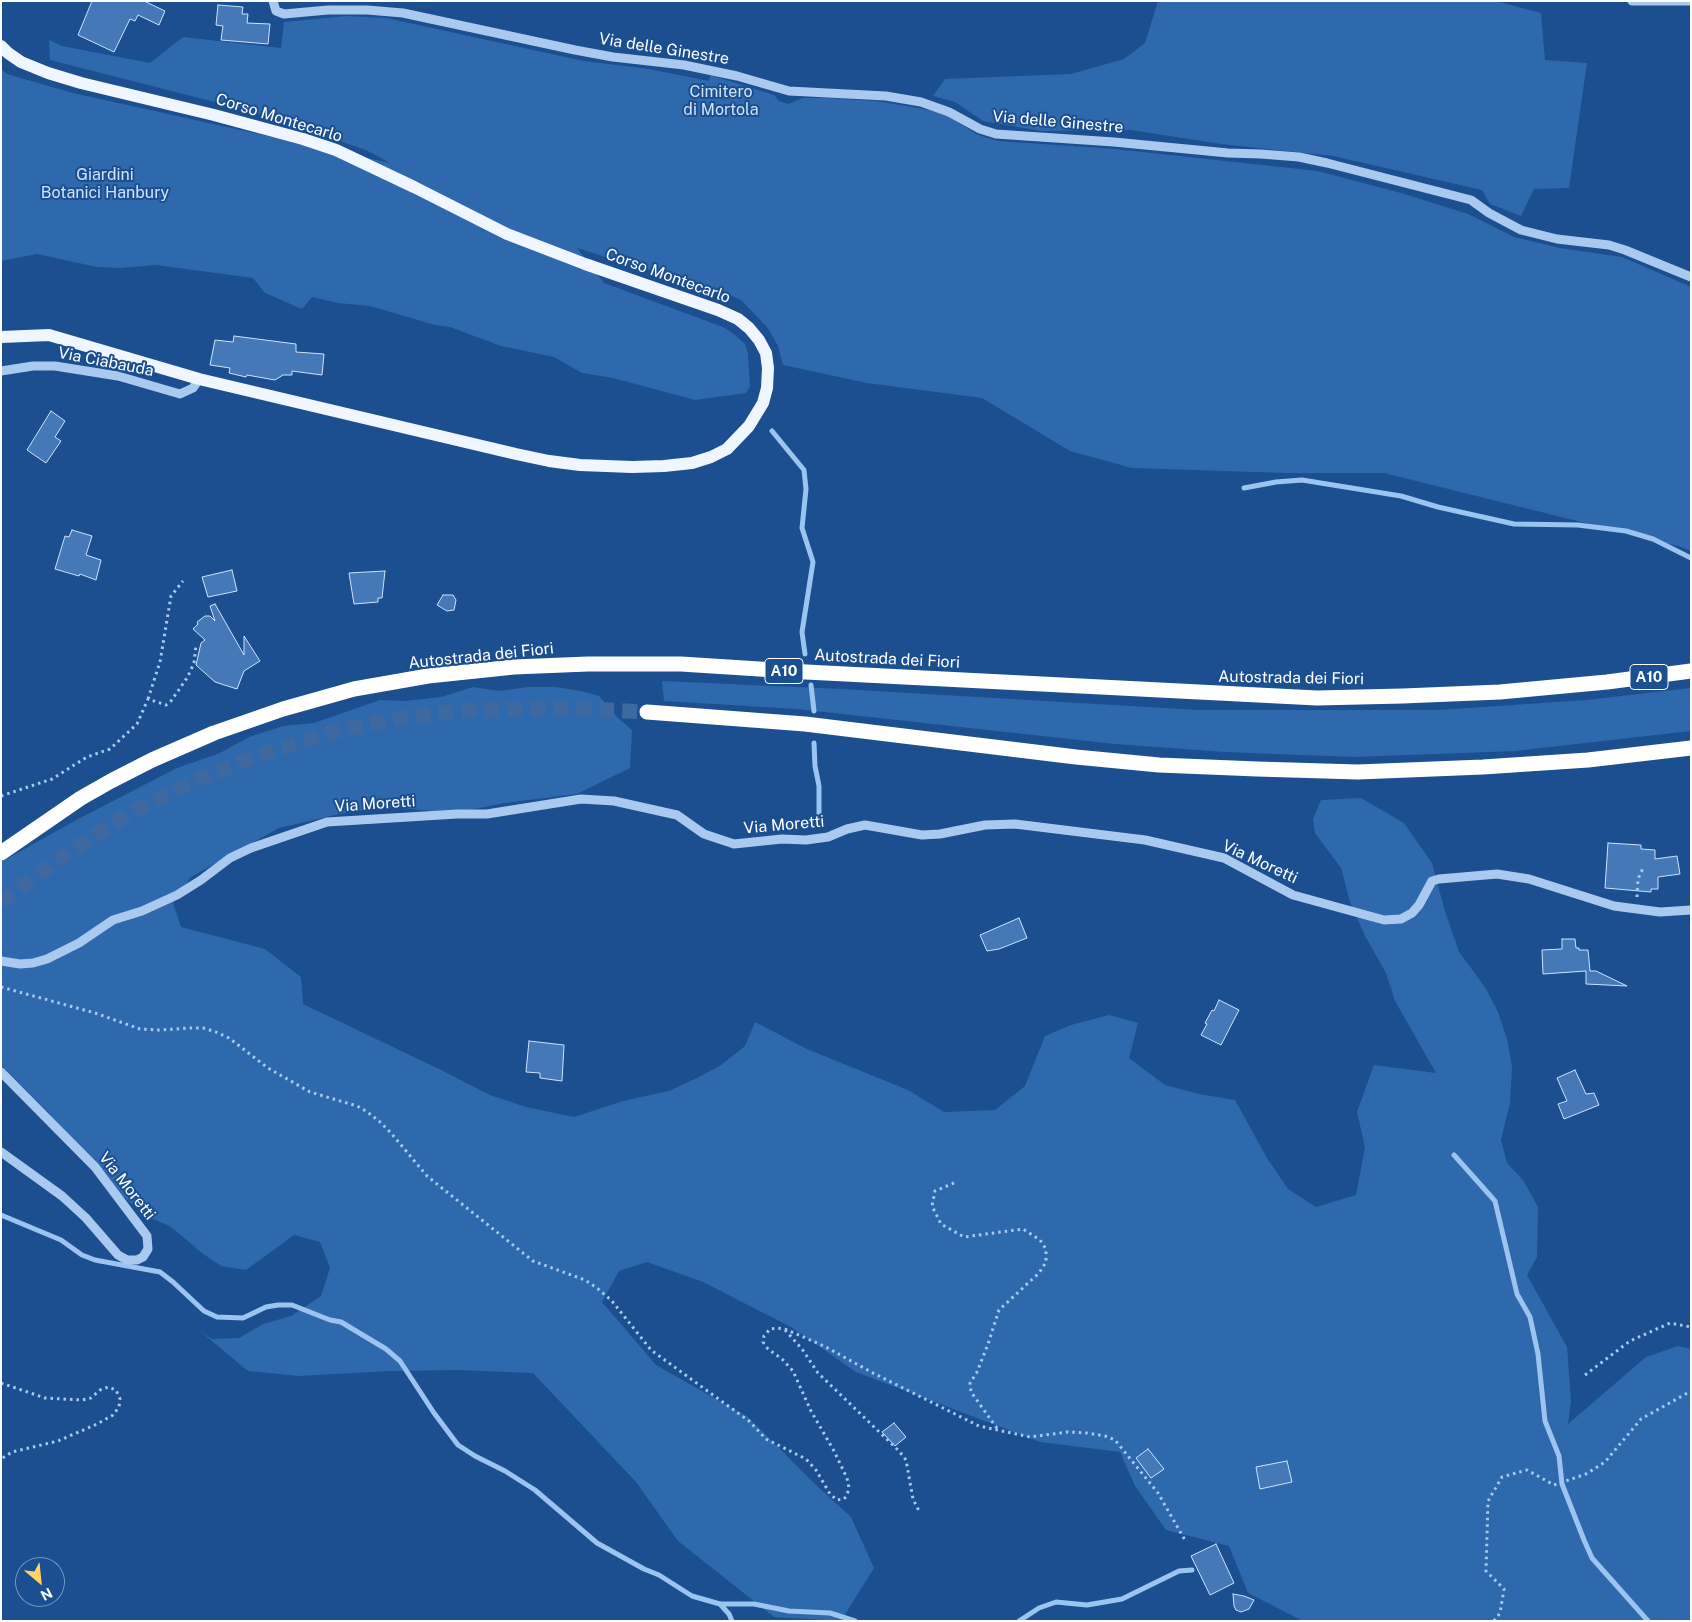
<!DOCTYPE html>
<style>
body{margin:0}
#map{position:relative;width:1692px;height:1622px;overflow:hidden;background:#1b4f8f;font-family:"Public Sans",sans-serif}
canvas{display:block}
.frame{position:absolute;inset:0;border:2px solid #fff;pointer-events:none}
.north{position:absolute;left:15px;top:1557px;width:50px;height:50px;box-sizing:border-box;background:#1b4f8f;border:1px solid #7695bc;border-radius:50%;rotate:152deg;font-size:14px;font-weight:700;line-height:20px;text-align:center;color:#fff}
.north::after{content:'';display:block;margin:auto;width:18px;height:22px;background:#ffd166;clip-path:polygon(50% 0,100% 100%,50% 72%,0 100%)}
</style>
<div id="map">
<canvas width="1692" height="1622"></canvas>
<div class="frame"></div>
<div class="north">N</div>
</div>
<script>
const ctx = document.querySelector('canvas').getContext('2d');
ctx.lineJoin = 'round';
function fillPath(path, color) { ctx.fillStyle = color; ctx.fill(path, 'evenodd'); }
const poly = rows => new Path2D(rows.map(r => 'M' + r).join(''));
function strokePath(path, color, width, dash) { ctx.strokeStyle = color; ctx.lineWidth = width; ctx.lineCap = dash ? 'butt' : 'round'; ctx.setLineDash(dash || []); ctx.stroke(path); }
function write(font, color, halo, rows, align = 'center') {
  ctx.font = font + ' "Public Sans",sans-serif'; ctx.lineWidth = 4; ctx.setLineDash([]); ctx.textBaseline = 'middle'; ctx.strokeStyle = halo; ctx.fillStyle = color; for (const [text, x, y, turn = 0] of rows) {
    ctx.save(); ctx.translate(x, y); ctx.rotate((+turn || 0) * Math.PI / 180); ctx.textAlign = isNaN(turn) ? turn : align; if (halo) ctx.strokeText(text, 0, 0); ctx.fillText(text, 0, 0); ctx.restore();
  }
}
const green = poly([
 [1158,1,1496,1,1541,13,1545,60,1587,63,1569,188,1534,189,1521,216,1490,204,1482,190,1333,156,1221,144,1131,130,1042,131,983,121,955,102,933,96,945,79,1071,74,1124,59,1145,43],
 [346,16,386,18,584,61,649,69,709,81,710,75,774,95,779,101,788,104,803,98,826,98,876,101,918,108,943,113,978,135,998,141,1115,149,1318,171,1401,193,1468,214,1514,237,1560,248,1622,257,1691,287,1691,551,1678,546,1384,473,1286,473,1132,468,1070,451,982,398,867,383,783,365,778,346,767,327,741,300,714,288,644,269,577,248,604,283,704,320,725,328,734,334,745,344,748,353,750,386,746,393,695,400,613,378,582,373,554,357,501,346,450,327,435,325,370,306,338,303,312,297,302,309,265,293,253,278,156,265,120,268,97,267,37,254,1,261,1,69,7,74,73,93,390,163,366,150,250,111,50,60,49,40,62,46,150,63,183,37,281,48,284,22],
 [662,681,841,689,1198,710,1439,710,1586,700,1691,688,1691,731,1515,751,1354,757,1225,752,1115,744,797,709,664,701],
 [473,687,499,691,528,687,556,687,581,691,599,696,618,718,632,730,630,768,577,794,505,803,469,810,433,811,388,807,339,814,279,828,191,877,173,903,181,927,265,949,301,977,303,1004,439,1069,490,1095,526,1107,574,1117,623,1101,669,1091,699,1077,721,1065,745,1046,755,1022,807,1049,908,1090,944,1112,995,1110,1025,1086,1045,1036,1071,1025,1109,1015,1138,1023,1129,1058,1165,1085,1199,1094,1235,1100,1267,1158,1288,1189,1316,1207,1356,1195,1365,1147,1357,1112,1374,1065,1436,1073,1395,1001,1386,973,1365,936,1350,902,1341,868,1315,833,1313,819,1321,800,1361,798,1404,823,1432,863,1444,908,1459,952,1485,987,1498,1012,1507,1039,1512,1066,1510,1103,1501,1140,1507,1163,1523,1180,1538,1207,1537,1257,1527,1275,1567,1347,1571,1401,1568,1424,1646,1357,1678,1346,1691,1349,1691,1621,1303,1621,1248,1593,1229,1546,1166,1530,1135,1486,1120,1452,1040,1442,856,1372,791,1327,703,1282,647,1262,619,1271,602,1302,656,1365,748,1417,816,1485,851,1517,874,1568,841,1621,774,1617,678,1541,636,1482,533,1373,456,1370,390,1371,299,1376,248,1371,200,1331,212,1339,239,1338,263,1324,291,1316,321,1296,330,1268,320,1242,294,1235,246,1270,221,1266,202,1253,170,1226,148,1217,102,1179,48,1112,1,1065,1,862,80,818,177,768,220,753,249,737,283,726,314,723,380,700,405,701,441,697]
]);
const stream = poly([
 [772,431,804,470,806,489,802,528,813,562,802,632,805,654],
 [1244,488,1276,482,1302,480,1401,496,1438,507,1514,524,1578,525,1626,531,1653,539,1691,558],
 [811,685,814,711],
 [814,743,815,766,819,786,819,814],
 [1454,1155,1495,1201,1517,1294,1530,1317,1538,1354,1545,1421,1559,1456,1562,1484,1584,1540,1592,1558,1648,1621],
 [1,1215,61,1240,82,1255,95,1260,160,1272,173,1282,204,1311,217,1317,243,1318,266,1307,278,1305,292,1305,330,1320,341,1322,386,1349,400,1361,434,1413,458,1445,475,1456,505,1471,535,1490,597,1543,644,1569,659,1575,692,1596,720,1604,754,1604,789,1611,830,1613,855,1621],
 [720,1604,729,1614,732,1621],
 [1019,1621,1039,1608,1056,1602,1087,1605,1122,1599,1179,1571,1192,1570]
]);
const building = poly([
 [92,1,144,1,165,11,159,25,138,15,135,21,130,19,114,52,78,35,92,1],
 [218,5,243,7,242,14,248,14,247,23,270,24,268,44,221,40,223,26,216,25,218,5],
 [234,336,296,344,296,352,324,354,322,375,292,371,292,375,283,375,275,380,247,375,246,377,229,373,230,368,210,365,215,340,233,342,234,336],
 [51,411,65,421,55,437,61,441,46,463,27,450,51,411],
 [72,530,92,536,86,555,101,560,96,580,80,574,79,576,55,569,65,536,69,537,72,530],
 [232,570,237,591,208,597,202,577,232,570],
 [385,571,382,598,378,598,378,602,354,604,349,573,385,571],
 [443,595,453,595,456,600,454,610,447,611,437,605,443,595],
 [215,604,244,655,244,636,260,661,244,671,237,689,215,682,196,665,201,643,205,640,193,629,198,624,197,622,205,616,210,616,215,621,210,606,215,604],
 [1608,843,1641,845,1641,849,1655,850,1655,859,1677,856,1680,874,1658,877,1658,889,1651,889,1651,892,1605,888,1608,843],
 [1019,918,1027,938,999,949,987,951,980,935,1019,918],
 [1562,939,1575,939,1576,948,1579,948,1579,950,1588,950,1590,971,1596,971,1627,986,1586,984,1586,971,1543,974,1542,950,1562,949,1562,939],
 [1219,1000,1239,1010,1221,1045,1201,1035,1207,1024,1205,1023,1212,1010,1214,1011,1219,1000],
 [529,1041,564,1045,562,1081,540,1078,540,1073,526,1072,529,1041],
 [1575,1070,1586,1094,1594,1093,1599,1105,1564,1119,1558,1104,1567,1101,1557,1078,1575,1070],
 [894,1423,906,1437,895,1446,882,1432,894,1423],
 [1148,1449,1164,1469,1151,1478,1136,1458,1148,1449],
 [1287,1461,1292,1482,1260,1489,1256,1467,1287,1461],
 [1216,1544,1234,1583,1210,1595,1191,1556,1216,1544],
 [1233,1594,1244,1596,1254,1600,1249,1609,1241,1612,1236,1610,1234,1606,1233,1594]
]);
const highwayTunnel = poly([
 [1,902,69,852,134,811,197,780,257,756,332,732,399,718,470,710,571,708,647,712]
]);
const path = poly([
 [148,699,160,662,171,596,183,581],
 [1,796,52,779,87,757,110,749,137,724,148,699,166,705,171,701,187,678,194,663,196,645],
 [1637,897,1638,879,1644,866],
 [1,987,95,1013,140,1029,159,1030,191,1028,203,1028,216,1032,229,1038,268,1068,310,1092,357,1106,366,1111,379,1121,391,1133,427,1176,533,1261,585,1280,597,1288,612,1301,651,1350,662,1358,749,1421,766,1439,806,1459,816,1470,830,1494,837,1500,844,1499,847,1495,849,1488,847,1478,834,1451,811,1411,793,1371,782,1359,768,1349,763,1342,764,1336,770,1329,777,1328,785,1329,824,1346,873,1373,979,1426,1030,1437,1068,1432,1087,1433,1105,1436,1115,1440,1158,1493,1186,1542],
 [954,1183,935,1191,932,1206,941,1224,964,1237,1023,1229,1040,1240,1046,1249,1046,1262,1039,1273,999,1310,988,1344,977,1372,970,1383,971,1392,999,1431],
 [785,1330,802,1349,818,1373,899,1451,906,1460,913,1499,919,1511],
 [1585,1375,1630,1341,1670,1323,1691,1327],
 [1,1383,45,1398,82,1400,91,1398,100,1390,108,1387,116,1390,120,1399,119,1407,113,1415,97,1424,58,1441,12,1452,1,1459],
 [1494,1621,1500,1613,1504,1589,1486,1571,1488,1501,1502,1477,1527,1470,1554,1485,1586,1474,1605,1462,1641,1419,1691,1391]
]);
const minor = poly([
 [273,1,276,11,284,14,328,10,367,10,403,13,575,50,613,57,684,65,737,76,789,91,886,96,921,102,949,112,980,129,996,134,1114,142,1228,153,1261,154,1299,157,1327,163,1471,200,1489,213,1521,230,1557,239,1609,245,1625,250,1691,277],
 [1632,1,1691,1],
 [1,371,33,366,55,366,118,376,180,394,193,388,199,379],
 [1,961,20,964,33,963,47,959,79,943,113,920,142,911,177,895,201,880,230,858,251,848,327,822,457,814,487,814,581,799,614,801,677,815,704,834,734,844,782,839,806,840,828,837,847,829,865,825,922,835,940,834,985,825,1015,824,1145,840,1224,858,1293,895,1384,920,1401,919,1412,913,1419,905,1432,881,1439,879,1497,874,1529,879,1614,906,1660,912,1691,910],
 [1,1072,95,1167,147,1236,148,1249,143,1257,137,1260,127,1260,118,1255,86,1218,62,1196,1,1152]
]);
const major = poly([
 [1,46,8,53,21,62,48,73,81,83,214,115,303,139,336,150,414,187,507,234,585,264,718,310,738,319,749,328,759,340,766,353,768,368,767,388,763,403,749,426,727,449,711,457,692,463,664,466,632,467,580,465,549,461,516,454,199,379,49,335,1,337]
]);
const highway = poly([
 [647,712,805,724,1076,757,1159,765,1257,769,1358,772,1483,767,1588,760,1691,748],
 [1,853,81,798,111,781,152,760,214,733,283,709,354,689,428,676,514,667,588,664,681,664,806,672,1317,698,1403,696,1500,692,1607,682,1691,671]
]);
const shields = [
 [784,671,38],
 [1649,677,38]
];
const shieldNames = [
 ["A10",784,671],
 ["A10",1649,677]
];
const streetNames = [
 ["Via delle Ginestre",664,49,9],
 ["Corso Montecarlo",279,118,17],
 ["Via delle Ginestre",1058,122,5],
 ["Corso Montecarlo",668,276,20],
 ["Via Ciabauda",106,362,11],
 ["Autostrada dei Fiori",481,656,-6],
 ["Autostrada dei Fiori",887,659,3],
 ["Autostrada dei Fiori",1291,678,1],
 ["Via Moretti",375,804,-4],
 ["Via Moretti",784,825,-5],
 ["Via Moretti",1260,862,25],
 ["Via Moretti",127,1186,52]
];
const parkNames = [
 ["Cimitero",721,92],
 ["di Mortola",721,110],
 ["Giardini",105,175],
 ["Botanici Hanbury",105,193]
];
fillPath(green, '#2e69ad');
strokePath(stream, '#9cc4f0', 5);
fillPath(building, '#4478b7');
strokePath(building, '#cfe3fa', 1);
strokePath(highwayTunnel, '#3d69a0', 15, [15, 8]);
strokePath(path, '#a9c9ee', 3, [2.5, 4]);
strokePath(minor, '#a9c9ee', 9);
strokePath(major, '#f0f6ff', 12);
strokePath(highway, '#fff', 15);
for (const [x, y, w] of shields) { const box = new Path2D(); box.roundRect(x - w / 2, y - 12.5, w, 25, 4); ctx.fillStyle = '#1b4f8f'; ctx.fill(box); strokePath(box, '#fff', 1); }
write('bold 15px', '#fff', null, shieldNames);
write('16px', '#fff', '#1b4f8f', streetNames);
write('16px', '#cfe3fa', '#1b4f8f', parkNames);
</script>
